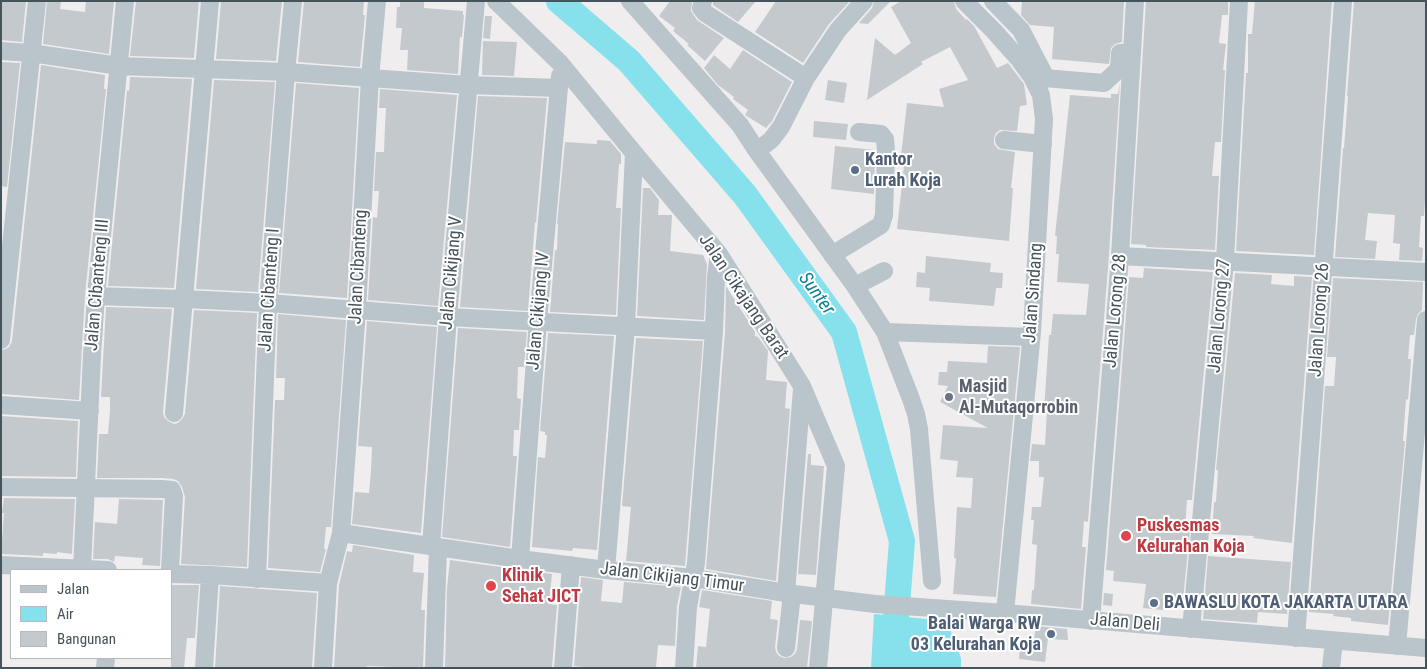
<!DOCTYPE html>
<style>
body{margin:0}
#map{position:relative;width:1427px;height:669px;overflow:hidden;background:#f0edee;font-family:"Roboto Condensed",sans-serif}
canvas{display:block}
.frame{position:absolute;inset:0;border:2px solid #45535b;pointer-events:none}
.legend{position:absolute;left:10px;top:569px;width:162px;height:90px;box-sizing:border-box;background:#fff;border:1px solid #b5babd;margin:0;padding:6px 9px;list-style:none;font-size:15px;color:#45535b}
.legend li{display:flex;align-items:center;gap:10px;height:25px}
.legend b{width:25px;border:1px solid #b5babd}
</style>
<div id="map">
<canvas width="1427" height="669"></canvas>
<div class="frame"></div>
<ul class="legend">
<li><b style="height:6px;background:#b9c4cb"></b>Jalan</li>
<li><b style="height:14px;background:#86e1ed"></b>Air</li>
<li><b style="height:14px;background:#c4c9ce"></b>Bangunan</li>
</ul>
</div>
<script>
const ctx = document.querySelector('canvas').getContext('2d');
ctx.lineJoin = 'round';
function fillPath(path, color) { ctx.fillStyle = color; ctx.fill(path, 'evenodd'); }
const poly = rows => new Path2D(rows.map(r => 'M' + r).join(''));
function strokePath(path, color, width, dash) { ctx.strokeStyle = color; ctx.lineWidth = width; ctx.lineCap = dash ? 'butt' : 'round'; ctx.setLineDash(dash || []); ctx.stroke(path); }
function write(font, color, halo, rows, align = 'center') {
  ctx.font = font + ' "Roboto Condensed",sans-serif'; ctx.lineWidth = 4; ctx.setLineDash([]); ctx.textBaseline = 'middle'; ctx.strokeStyle = halo; ctx.fillStyle = color; for (const [text, x, y, turn = 0] of rows) {
    ctx.save(); ctx.translate(x, y); ctx.rotate((+turn || 0) * Math.PI / 180); ctx.textAlign = isNaN(turn) ? turn : align; if (halo) ctx.strokeText(text, 0, 0); ctx.fillText(text, 0, 0); ctx.restore();
  }
}
const water = poly([
 [874,614,947,621,961,658,961,668,871,668]
]);
const river = poly([
 [559,1,629,61,745,195,844,332,902,541,892,668]
]);
const building = poly([
 [1,1,26,1,22,42,1,40],
 [47,1,61,1,60,9,85,12,86,1,114,1,109,54,43,44],
 [136,1,199,1,194,58,130,56],
 [221,1,282,1,276,61,216,59],
 [304,1,364,1,363,15,365,15,360,67,298,62],
 [400,1,424,1,424,8,463,11,463,15,464,15,462,37,460,37,458,74,407,70,408,50,400,50,402,28,396,28,397,7,400,7],
 [670,1,692,1,691,11,697,20,724,38,705,61,687,45,689,44,673,31,675,28,659,16],
 [713,1,756,1,738,22,713,5],
 [776,1,850,1,829,24,803,63,755,32],
 [874,1,891,1,868,24,859,23,872,8],
 [901,1,954,1,956,9,966,20,967,19,974,26,997,68,1008,63,1024,84,1027,105,1020,106,1017,131,1000,130,996,133,994,138,994,144,998,149,1015,152,1011,188,1013,188,1009,241,897,229,905,157,901,156,907,103,944,107,939,89,968,80,950,47,921,62,923,64,867,100,875,38,895,55,911,43,891,7],
 [1022,1,1124,1,1122,42,1115,44,1111,48,1109,64,1052,59,1054,27,1030,25,1021,15],
 [1146,1,1228,1,1228,15,1222,15,1219,43,1226,44,1223,70,1225,70,1221,142,1215,142,1212,176,1219,176,1215,250,1146,247,1146,245,1131,244],
 [1255,1,1332,1,1314,255,1236,251,1246,73,1248,73,1248,34,1252,34],
 [1354,1,1426,1,1426,186,1424,216,1421,216,1419,247,1423,248,1422,261,1399,260,1400,244,1393,243,1395,215,1368,213,1365,240,1377,241,1375,259,1335,257,1343,148,1344,148,1348,96,1347,96],
 [485,16,492,16,490,39,483,38],
 [483,41,517,42,514,76,482,75],
 [743,50,792,82,772,121,766,128,745,115,748,110,733,99,734,97,718,85,704,68,714,55,730,69],
 [1,62,20,63,7,187,1,186],
 [41,65,105,75,104,89,106,89,85,295,79,400,1,394,1,350,6,349,9,347,12,341],
 [130,77,192,79,174,288,108,286,127,90,129,91],
 [214,80,275,82,258,292,196,289],
 [828,80,847,83,844,103,825,100],
 [296,83,359,88,347,298,279,293],
 [1120,83,1109,255,1088,522,1084,521,1082,547,1086,547,1081,609,1031,604,1032,590,1034,590,1037,545,1032,544,1034,520,1031,520,1032,507,1041,507,1044,477,1039,477,1039,461,1030,461,1032,444,1045,445,1047,411,1044,411,1049,335,1051,335,1053,314,1086,315,1089,284,1057,282,1059,254,1056,254,1057,236,1055,236,1070,95,1111,98,1111,94,1118,94],
 [380,89,457,95,438,306,368,300,373,217,377,218,379,191,374,191,376,152,384,152,385,126,386,108,379,108],
 [478,96,547,98,536,223,535,222,528,311,460,307],
 [814,121,848,124,846,140,813,137],
 [597,140,610,141,621,154,621,164,619,164,616,208,621,208,616,315,550,312,555,250,557,250,558,224,557,224,565,142,597,144],
 [835,146,875,150,874,194,831,189],
 [643,188,650,188,659,200,658,215,672,215,670,251,703,255,707,264,704,320,637,316],
 [926,256,991,263,990,272,1003,273,1002,288,996,288,994,306,929,301,930,288,916,287,917,272,925,273],
 [1144,268,1213,272,1192,500,1187,500,1185,528,1190,529,1183,600,1164,598,1163,610,1143,608,1146,584,1113,581,1114,571,1106,570,1129,277,1143,278],
 [1235,273,1272,275,1271,284,1294,286,1294,276,1312,277,1292,543,1253,538,1254,536,1212,534,1214,502,1216,502,1218,470,1216,470],
 [1333,278,1423,282,1422,310,1418,314,1416,319,1414,335,1410,335,1408,359,1411,359,1410,377,1408,400,1406,399,1403,441,1405,441,1388,625,1351,621,1351,618,1333,616,1334,614,1309,612,1325,386,1334,386,1336,357,1327,357],
 [726,286,755,332,755,336,758,337,768,351,766,380,787,382,785,408,790,409,776,581,706,569,725,332],
 [106,307,172,309,163,412,164,417,168,421,174,424,178,423,182,419,185,414,194,310,257,313,247,567,181,564,185,497,182,487,178,481,173,479,162,478,97,478,99,434,108,434,110,411,110,397,101,397],
 [278,314,346,320,331,527,326,527,324,549,326,549,320,572,268,568,275,400,284,400,285,378,276,378],
 [367,321,437,327,421,533,352,524,355,492,369,493,371,471,372,447,358,446],
 [458,328,527,332,524,367,518,367,517,398,521,399,519,430,514,430,513,456,517,456,510,547,442,537],
 [548,333,614,336,597,550,573,548,572,551,532,547,538,457,545,458,547,435,545,435,545,432,540,431],
 [636,338,703,341,685,566,626,561,631,507,622,506],
 [988,346,1020,347,996,597,953,594,956,558,954,558,957,507,971,508,973,478,956,477,958,461,940,459,943,425,988,428,940,402,948,386,938,385,939,372,947,372,948,361,987,363],
 [1,416,78,421,76,477,1,476],
 [808,454,811,454,811,465,824,466,816,575,798,574],
 [4,498,75,499,72,554,57,552,57,554,43,553,43,556,1,554,4,513,2,513],
 [119,499,163,500,160,566,142,565,143,558,115,556,114,562,108,559,93,559,95,522,117,524],
 [353,545,414,555,413,572,424,573,421,610,425,610,423,668,367,666,366,668,334,668,339,585,347,551,352,552],
 [1208,556,1291,562,1287,614,1258,612,1257,623,1203,619],
 [450,560,552,574,549,604,557,605,552,668,445,668,447,588],
 [581,577,603,580,601,601,622,603,624,582,681,587,677,606,675,646,658,645,656,668,593,668,574,666],
 [171,585,199,585,195,638,187,638,184,668,171,668],
 [220,586,317,593,312,668,215,668],
 [702,590,772,601,770,619,778,620,775,647,776,652,779,656,784,658,791,657,795,654,797,649,800,620,812,621,807,668,696,668,698,646,706,647,710,609,699,607],
 [1104,593,1113,594,1112,606,1103,605],
 [1036,626,1067,629,1068,640,1048,639,1045,662,1019,659,1020,645,1033,646]
]);
const minor = poly([
 [496,1,560,63,634,153,719,254,802,386,836,466,818,668],
 [630,1,740,125,757,151,855,286,885,332,1031,337],
 [703,1,701,8,705,13,806,78],
 [964,1,994,31,1018,58,1032,77,1041,95,1044,119,1032,332,1005,613],
 [993,1,1021,30,1046,78],
 [1,51,31,53,119,66,286,72,468,85,559,88],
 [1032,77,1104,83,1119,69,1120,53,1132,53],
 [1004,140,1043,144],
 [757,151,771,140,781,127,806,78,838,30,864,1],
 [832,255,881,225,884,215,886,152,885,139,881,134,859,132],
 [1120,256,1426,272],
 [855,286,884,271],
 [96,296,183,299,268,303,448,317,714,331],
 [885,332,911,399,916,414,919,429,932,581],
 [1,340,37,1],
 [1,405,90,411],
 [174,413,210,1],
 [1,487,162,489,172,490,174,496,170,570],
 [341,533,520,559,606,570,694,578,786,593,875,604,1005,613,1426,648],
 [431,546,448,317,476,1],
 [520,559,538,321,560,76],
 [1,565,108,570],
 [82,569,92,355,96,296,125,1],
 [606,570,626,326,634,153],
 [171,574,210,575,328,583],
 [257,579,268,303,286,72,293,1],
 [786,593,802,389],
 [1091,621,1120,256,1135,1],
 [1191,629,1225,261,1239,1],
 [1296,638,1343,1],
 [1397,646,1426,320],
 [786,648,792,594],
 [105,668,106,658],
 [204,668,210,575],
 [323,668,328,583,341,533,357,309,370,78,377,1],
 [434,668,438,547],
 [563,668,571,565],
 [684,668,688,607,696,563,714,331,716,277,719,254],
 [1331,668,1334,641]
]);
const markers = [
 [855,170,5,"#5c6f8a"],
 [949,397,5,"#6b7280"],
 [1126,536,6,"#e0444e"],
 [491,586,6,"#e0444e"],
 [1154,603,5,"#5c6f8a"],
 [1051,634,5,"#5c6f8a"]
];
const serviceNames = [
 ["Kantor",865,160],
 ["Lurah Koja",865,181],
 ["BAWASLU KOTA JAKARTA UTARA",1164,603],
 ["Balai Warga RW",1041,624,"right"],
 ["03 Kelurahan Koja",1041,645,"right"]
];
const streetNames = [
 ["Jalan Cibanteng",359,267,-87],
 ["Jalan Cikijang V",452,273,-85],
 ["Jalan Cibanteng III",98,285,-85],
 ["Jalan Cibanteng I",270,290,-86],
 ["Jalan Sindang",1034,293,-86],
 ["Jalan Cikajang Barat",743,297,56],
 ["Jalan Cikijang IV",539,311,-85],
 ["Jalan Lorong 28",1116,311,-85],
 ["Jalan Lorong 27",1220,316,-85],
 ["Jalan Lorong 26",1320,320,-86],
 ["Jalan Cikijang Timur",672,578,7],
 ["Jalan Deli",1125,623,5]
];
const worshipNames = [
 ["Masjid",959,387],
 ["Al-Mutaqorrobin",959,408]
];
const healthNames = [
 ["Puskesmas",1137,526],
 ["Kelurahan Koja",1137,547],
 ["Klinik",502,576],
 ["Sehat JICT",502,597]
];
const waterNames = [
 ["Sunter",816,294,54]
];
fillPath(water, '#86e1ed');
strokePath(river, '#86e1ed', 26);
fillPath(building, '#c4c9ce');
strokePath(minor, '#b9c4cb', 18);
for (const [x, y, r, color] of markers) { const dot = new Path2D(); dot.arc(x, y, r, 0, 2 * Math.PI); ctx.fillStyle = color; ctx.fill(dot); strokePath(dot, '#fff', 2); }
write('bold 18px', '#4e5e75', '#fff', serviceNames, 'left');
write('18px', '#45535b', '#fff', streetNames);
write('bold 18px', '#5b616d', '#fff', worshipNames, 'left');
write('bold 18px', '#be3a42', '#fff', healthNames, 'left');
write('italic 19px', '#0a8293', '#fff', waterNames);
</script>
